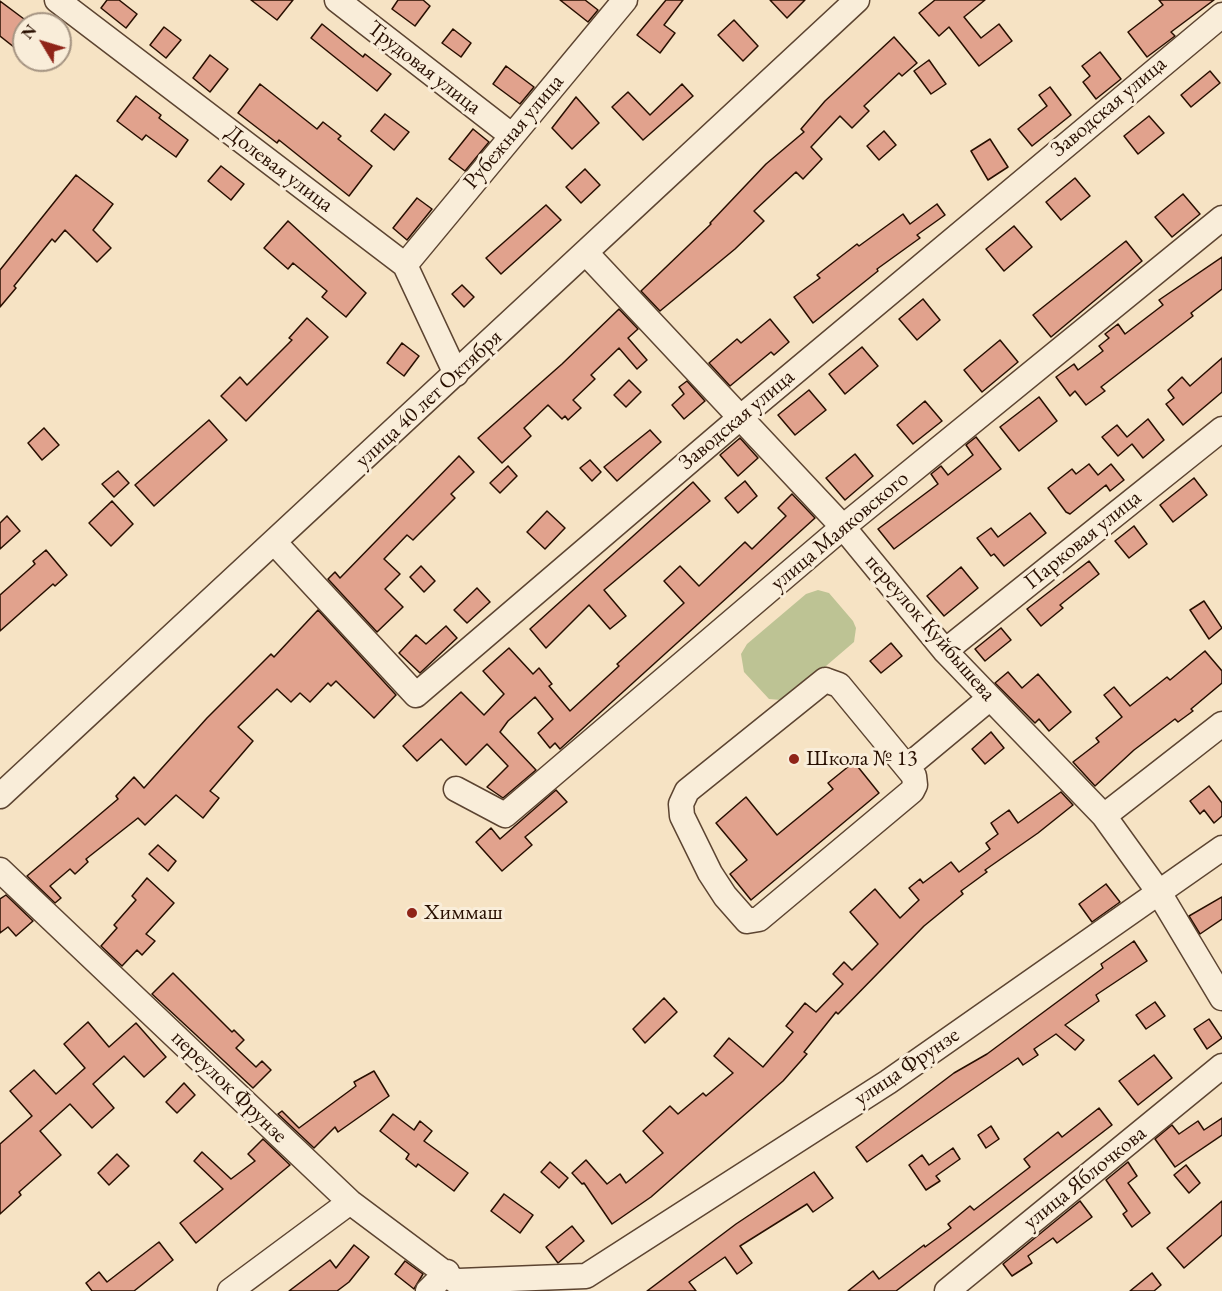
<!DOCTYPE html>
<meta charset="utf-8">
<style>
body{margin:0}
#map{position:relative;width:1222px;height:1291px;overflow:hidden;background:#f6e3c4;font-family:"EB Garamond",serif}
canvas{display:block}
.north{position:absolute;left:12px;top:12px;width:60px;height:60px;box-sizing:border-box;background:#f9edd9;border:2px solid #a59482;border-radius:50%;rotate:308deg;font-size:16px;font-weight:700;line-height:24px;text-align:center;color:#280f00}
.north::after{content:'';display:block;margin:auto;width:21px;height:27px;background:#8f2418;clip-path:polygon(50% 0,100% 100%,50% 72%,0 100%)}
</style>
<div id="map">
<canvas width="1222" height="1291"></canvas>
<div class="north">N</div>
</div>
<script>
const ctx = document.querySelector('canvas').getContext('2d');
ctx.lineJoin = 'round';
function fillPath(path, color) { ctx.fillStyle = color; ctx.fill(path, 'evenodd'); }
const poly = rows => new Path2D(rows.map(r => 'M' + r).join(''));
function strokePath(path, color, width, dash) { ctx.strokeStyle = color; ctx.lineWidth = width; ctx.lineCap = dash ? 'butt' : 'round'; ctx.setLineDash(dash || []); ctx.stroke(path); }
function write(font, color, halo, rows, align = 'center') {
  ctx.font = font + ' "EB Garamond",serif'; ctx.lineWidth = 6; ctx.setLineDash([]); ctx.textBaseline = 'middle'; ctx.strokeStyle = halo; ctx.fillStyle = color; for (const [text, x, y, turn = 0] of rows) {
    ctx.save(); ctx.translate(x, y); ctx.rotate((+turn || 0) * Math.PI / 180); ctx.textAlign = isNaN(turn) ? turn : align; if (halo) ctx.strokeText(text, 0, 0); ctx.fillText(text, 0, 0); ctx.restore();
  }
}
const green = poly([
 [818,590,829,593,853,621,856,628,854,642,791,696,781,700,769,699,744,672,741,654,747,644,806,594]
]);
const building = poly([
 [107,0,119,0,137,14,126,28,101,8,107,0],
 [251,0,293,0,277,20,251,0],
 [398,0,423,0,430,6,415,26,392,9,398,0],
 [560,0,585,0,598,10,588,22,560,0],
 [666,0,683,0,664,25,675,33,660,53,637,35,666,0],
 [770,0,805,0,787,18,770,0],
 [935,0,985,0,964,17,981,38,999,24,1012,41,979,66,949,27,939,36,919,13,935,0],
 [1159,0,1214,0,1171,32,1175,36,1147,57,1128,32,1163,5,1159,0],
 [0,1,24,19,24,55,0,36,0,1],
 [734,20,758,46,743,61,718,35,734,20],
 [322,24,363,57,365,54,391,74,377,91,311,38,322,24],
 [164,27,181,40,166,58,150,45,164,27],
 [453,29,471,43,461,57,442,43,453,29],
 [894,37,917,63,902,76,899,73,864,106,869,111,852,128,840,116,811,147,822,159,803,179,796,172,754,211,764,221,735,249,660,311,641,291,711,224,710,223,766,164,804,132,801,129,825,101,894,37],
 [1100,52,1121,79,1096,99,1083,82,1090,76,1082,66,1100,52],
 [210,55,228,69,210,92,193,78,210,55],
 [929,60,946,84,931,94,914,71,929,60],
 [506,66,534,87,520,104,493,84,506,66],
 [1210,71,1220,83,1191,107,1181,95,1210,71],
 [260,84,317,129,323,122,341,136,338,139,372,166,349,196,279,140,277,143,238,113,260,84],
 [682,84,693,96,643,140,612,107,628,92,650,115,682,84],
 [1050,87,1071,115,1032,146,1018,129,1047,106,1039,95,1050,87],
 [136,96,161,115,159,118,188,140,176,157,146,135,142,140,117,121,136,96],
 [576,97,599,123,572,149,552,128,576,97],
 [385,114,409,132,394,150,371,131,385,114],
 [1149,116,1164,133,1138,154,1124,136,1149,116],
 [473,129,489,142,465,171,449,159,473,129],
 [884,131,896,145,879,160,867,146,884,131],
 [990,139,1008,167,988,180,971,151,990,139],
 [221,166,244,184,231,200,208,181,221,166],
 [585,169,600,185,581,203,566,187,585,169],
 [76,175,113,204,93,230,111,248,97,262,65,230,55,242,52,239,14,286,16,288,0,307,0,270,76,175],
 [1075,178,1090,196,1061,220,1046,202,1075,178],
 [1183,194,1200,214,1172,237,1155,217,1183,194],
 [417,198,432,209,407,240,393,228,417,198],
 [937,204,945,215,917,235,920,238,877,269,878,271,813,323,794,297,820,278,817,275,857,244,859,246,903,214,910,224,937,204],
 [546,205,561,220,501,274,486,258,546,205],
 [288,221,366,293,346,317,322,297,327,291,293,263,288,269,264,248,288,221],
 [1014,226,1032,247,1004,271,986,249,1014,226],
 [1126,241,1142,261,1051,337,1033,315,1126,241],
 [1222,257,1222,289,1191,313,1193,316,1101,387,1105,391,1086,405,1075,391,1070,396,1056,377,1074,364,1078,370,1103,351,1099,346,1109,338,1105,334,1118,324,1125,334,1163,305,1159,300,1222,257],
 [462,285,474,297,464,307,452,294,462,285],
 [923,299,940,320,917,340,899,319,923,299],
 [619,309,638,329,628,338,647,360,637,369,619,348,591,375,595,379,573,400,581,408,568,420,565,416,562,419,548,405,524,428,531,436,502,463,478,438,562,364,619,309],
 [307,318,328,337,246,421,221,396,240,377,247,385,292,340,289,338,307,318],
 [770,319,789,342,774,355,771,352,730,386,709,363,737,339,741,343,770,319],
 [1000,340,1018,362,982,392,964,370,1000,340],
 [402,343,419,356,404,376,387,363,402,343],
 [862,347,878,366,845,394,829,374,862,347],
 [1222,358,1222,392,1183,425,1166,404,1174,398,1168,390,1182,377,1190,386,1222,358],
 [629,380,641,392,626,407,614,395,629,380],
 [687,381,705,401,684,419,672,405,684,394,679,387,687,381],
 [809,390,826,410,795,435,778,415,809,390],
 [1039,397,1057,421,1019,451,1000,427,1039,397],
 [925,401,942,421,913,444,897,425,925,401],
 [1148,419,1164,440,1143,458,1132,444,1118,456,1102,437,1117,425,1127,437,1148,419],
 [209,420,227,440,154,506,135,485,209,420],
 [44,428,59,445,42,460,28,443,44,428],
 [650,430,661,442,617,481,604,467,650,430],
 [976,437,1001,469,894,549,878,529,938,484,931,474,941,466,948,475,973,455,966,445,976,437],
 [740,438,758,458,738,476,720,455,740,438],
 [855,454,873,476,845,500,826,478,855,454],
 [459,456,474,472,451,494,455,498,413,540,407,535,384,559,400,574,385,589,403,607,377,632,328,579,335,572,340,578,459,456],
 [590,460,601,472,592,481,580,468,590,460],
 [1089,464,1098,475,1111,464,1124,480,1110,491,1106,485,1070,514,1066,512,1048,488,1072,469,1076,474,1089,464],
 [508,466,517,476,500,493,490,483,508,466],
 [118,471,129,483,114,497,102,484,118,471],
 [1194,478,1207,495,1173,522,1160,505,1194,478],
 [745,481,757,496,738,513,725,498,745,481],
 [693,482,710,501,604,590,626,616,610,629,589,605,546,648,530,629,693,482],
 [792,494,815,518,560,749,555,743,550,748,538,733,553,719,535,697,508,721,500,732,536,770,503,798,487,787,508,766,487,744,466,765,441,739,417,761,403,746,461,692,484,715,504,694,483,671,509,648,533,674,539,668,552,684,549,686,570,711,619,666,617,664,684,603,664,581,680,566,699,586,745,542,752,549,786,516,778,508,792,494],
 [112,501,133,524,111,546,89,523,112,501],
 [547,511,565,528,545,549,527,532,547,511],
 [1030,513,1046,533,1004,566,994,554,991,556,977,538,991,528,998,537,1030,513],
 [7,516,20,531,0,549,0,523,7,516],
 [1134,526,1147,544,1129,558,1115,541,1134,526],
 [46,550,67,575,55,586,53,584,0,631,0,595,35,564,33,561,46,550],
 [1089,561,1099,574,1060,605,1063,608,1041,626,1027,609,1089,561],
 [421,566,435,581,424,592,410,577,421,566],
 [961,567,978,588,944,616,927,596,961,567],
 [477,588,490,602,467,623,454,610,477,588],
 [1204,601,1222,628,1209,639,1190,610,1204,601],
 [318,610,396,695,374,718,336,681,331,686,328,683,310,702,300,693,291,702,277,689,238,727,253,741,210,791,219,798,203,818,176,795,145,825,138,818,86,859,88,862,75,874,70,869,50,886,61,898,55,903,27,876,118,799,116,796,134,777,144,788,207,718,271,654,274,657,318,610],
 [446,626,457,638,420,673,399,653,416,635,426,644,446,626],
 [1001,628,1011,640,985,661,975,649,1001,628],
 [891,643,902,656,881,673,870,661,891,643],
 [1205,651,1222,671,1222,683,1191,709,1193,711,1178,722,1175,719,1134,750,1095,786,1073,762,1099,742,1096,738,1122,717,1104,695,1114,687,1130,706,1167,677,1170,680,1205,651],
 [1008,672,1022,688,1038,674,1071,712,1049,731,1039,719,1035,723,995,683,1008,672],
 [991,732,1004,748,985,764,972,749,991,732],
 [854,762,879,793,751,900,730,874,747,860,716,823,746,797,777,835,833,789,828,783,854,762],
 [1209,786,1222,803,1222,816,1214,823,1204,810,1200,814,1190,801,1209,786],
 [556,790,567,802,525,837,532,845,502,871,476,842,491,828,500,839,556,790],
 [1061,792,1073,805,1038,833,985,870,987,872,961,891,963,894,924,926,838,1014,836,1012,804,1052,807,1054,783,1081,651,1197,612,1224,584,1183,582,1184,572,1173,586,1160,607,1184,620,1174,626,1183,663,1153,643,1131,670,1106,678,1114,703,1093,706,1096,733,1073,714,1056,729,1038,763,1067,793,1032,786,1026,805,1003,816,1012,843,984,833,974,844,962,852,970,878,944,850,912,875,889,900,918,919,900,909,888,920,879,923,883,951,862,959,872,990,849,986,843,998,834,991,823,1009,810,1018,823,1061,792],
 [158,845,176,861,168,871,149,854,158,845],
 [147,878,174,903,146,934,155,941,142,955,137,950,122,966,101,946,117,928,114,925,136,900,132,896,147,878],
 [1106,884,1120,902,1092,922,1079,904,1106,884],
 [6,895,33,921,16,936,8,927,0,933,0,899,6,895],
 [1222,897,1222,919,1200,934,1189,916,1222,897],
 [1134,941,1147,961,1096,995,1099,1001,1065,1025,1084,1040,1075,1050,1056,1034,1034,1049,1038,1055,1023,1065,1018,1058,867,1162,856,1147,954,1073,987,1054,1103,968,1101,964,1134,941],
 [173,973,232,1032,234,1030,244,1040,236,1048,256,1067,262,1061,271,1070,253,1088,152,994,173,973],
 [664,998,677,1012,645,1043,633,1029,664,998],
 [1155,1002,1165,1016,1146,1029,1136,1015,1155,1002],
 [1209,1019,1222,1038,1207,1049,1194,1029,1209,1019],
 [88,1022,109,1047,136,1023,166,1057,144,1077,124,1056,93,1084,114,1108,92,1128,70,1104,40,1131,61,1155,19,1192,21,1195,0,1214,0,1144,32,1116,10,1091,34,1070,56,1094,85,1068,64,1044,88,1022],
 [1154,1055,1172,1078,1138,1105,1119,1081,1154,1055],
 [374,1071,389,1096,338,1132,335,1127,314,1148,278,1114,282,1111,299,1128,356,1086,354,1082,374,1071],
 [184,1083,195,1095,177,1113,166,1102,184,1083],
 [1099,1108,1112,1125,896,1291,848,1291,873,1271,879,1279,924,1245,925,1247,951,1228,948,1224,970,1206,974,1210,1030,1167,1024,1159,1058,1132,1062,1137,1099,1108],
 [393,1114,414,1130,420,1121,432,1131,424,1141,468,1173,454,1191,418,1164,416,1167,406,1159,409,1154,380,1131,393,1114],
 [1222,1118,1222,1135,1175,1167,1155,1139,1172,1125,1179,1134,1198,1121,1204,1130,1222,1118],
 [991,1126,999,1139,986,1148,978,1135,991,1126],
 [263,1139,290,1165,196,1243,180,1223,223,1189,194,1161,202,1152,231,1179,255,1161,248,1154,263,1139],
 [953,1148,960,1159,936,1176,940,1181,926,1190,909,1165,922,1155,929,1165,953,1148],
 [117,1154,129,1166,109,1185,98,1173,117,1154],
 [550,1162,568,1178,559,1188,541,1172,550,1162],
 [1128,1162,1137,1176,1128,1183,1150,1213,1132,1227,1123,1214,1127,1211,1106,1180,1128,1162],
 [1186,1165,1200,1183,1189,1193,1174,1175,1186,1165],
 [814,1172,833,1198,813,1212,807,1204,740,1246,752,1263,737,1274,725,1257,689,1282,696,1291,647,1291,736,1224,814,1172],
 [504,1194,533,1215,520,1233,491,1211,504,1194],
 [1080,1201,1092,1217,1057,1243,1053,1238,1028,1256,1032,1263,1012,1276,1003,1264,1080,1201],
 [1222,1201,1222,1235,1184,1268,1167,1248,1222,1201],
 [572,1226,584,1241,558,1263,546,1247,572,1226],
 [159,1242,173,1260,134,1291,92,1291,86,1283,99,1272,107,1282,159,1242],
 [354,1245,369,1257,349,1282,337,1291,289,1291,330,1260,336,1268,354,1245],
 [405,1261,423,1274,414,1289,395,1274,405,1261],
 [1152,1273,1161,1285,1154,1291,1130,1291,1152,1273]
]);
const minor = poly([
 [57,0,405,265,456,374],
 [337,0,511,135],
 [586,253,843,527,945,651,1104,816,1158,891,1222,998],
 [405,265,625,0],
 [274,542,416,695,741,417,1222,15],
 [945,651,1222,429],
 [825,680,839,685,914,776,915,785,912,791,759,919,747,921,725,896,710,873,682,816,681,804,687,791,825,680],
 [907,767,990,698],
 [456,789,505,815,843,527,1222,218],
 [0,796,857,0],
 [1104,816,1222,724],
 [0,870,350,1202,469,1291],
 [459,1281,586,1276,888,1082,1222,848],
 [230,1291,350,1202],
 [428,1291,447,1272],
 [947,1291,1222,1066]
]);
const markers = [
 [794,759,6,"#8f2418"],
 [412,913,6,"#8f2418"]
];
const streetNames = [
 ["Трудовая улица",424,68,38],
 ["Заводская улица",1109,107,-40],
 ["Рубежная улица",514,132,-50],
 ["Долевая улица",279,169,37],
 ["улица 40 лет Октября",429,399,-43],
 ["Заводская улица",737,420,-40],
 ["улица Маяковского",840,531,-40],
 ["Парковая улица",1083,540,-39],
 ["переулок Куйбышева",930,628,49],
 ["улица Фрунзе",907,1067,-34],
 ["переулок Фрунзе",229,1087,44],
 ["улица Яблочкова",1085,1178,-39]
];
const poiNames = [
 ["Школа № 13",806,759],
 ["Химмаш",424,913]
];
fillPath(green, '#bdc394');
fillPath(building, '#e1a28d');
strokePath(building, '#280f00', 1.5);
strokePath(minor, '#5c4431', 27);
strokePath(minor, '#f9edd9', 24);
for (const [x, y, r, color] of markers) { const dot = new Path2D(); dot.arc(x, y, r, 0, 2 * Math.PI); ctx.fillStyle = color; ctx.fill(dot); strokePath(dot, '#f9edd9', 2); }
write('22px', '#280f00', '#f9edd9', streetNames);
write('22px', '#280f00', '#f9edd9', poiNames, 'left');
</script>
